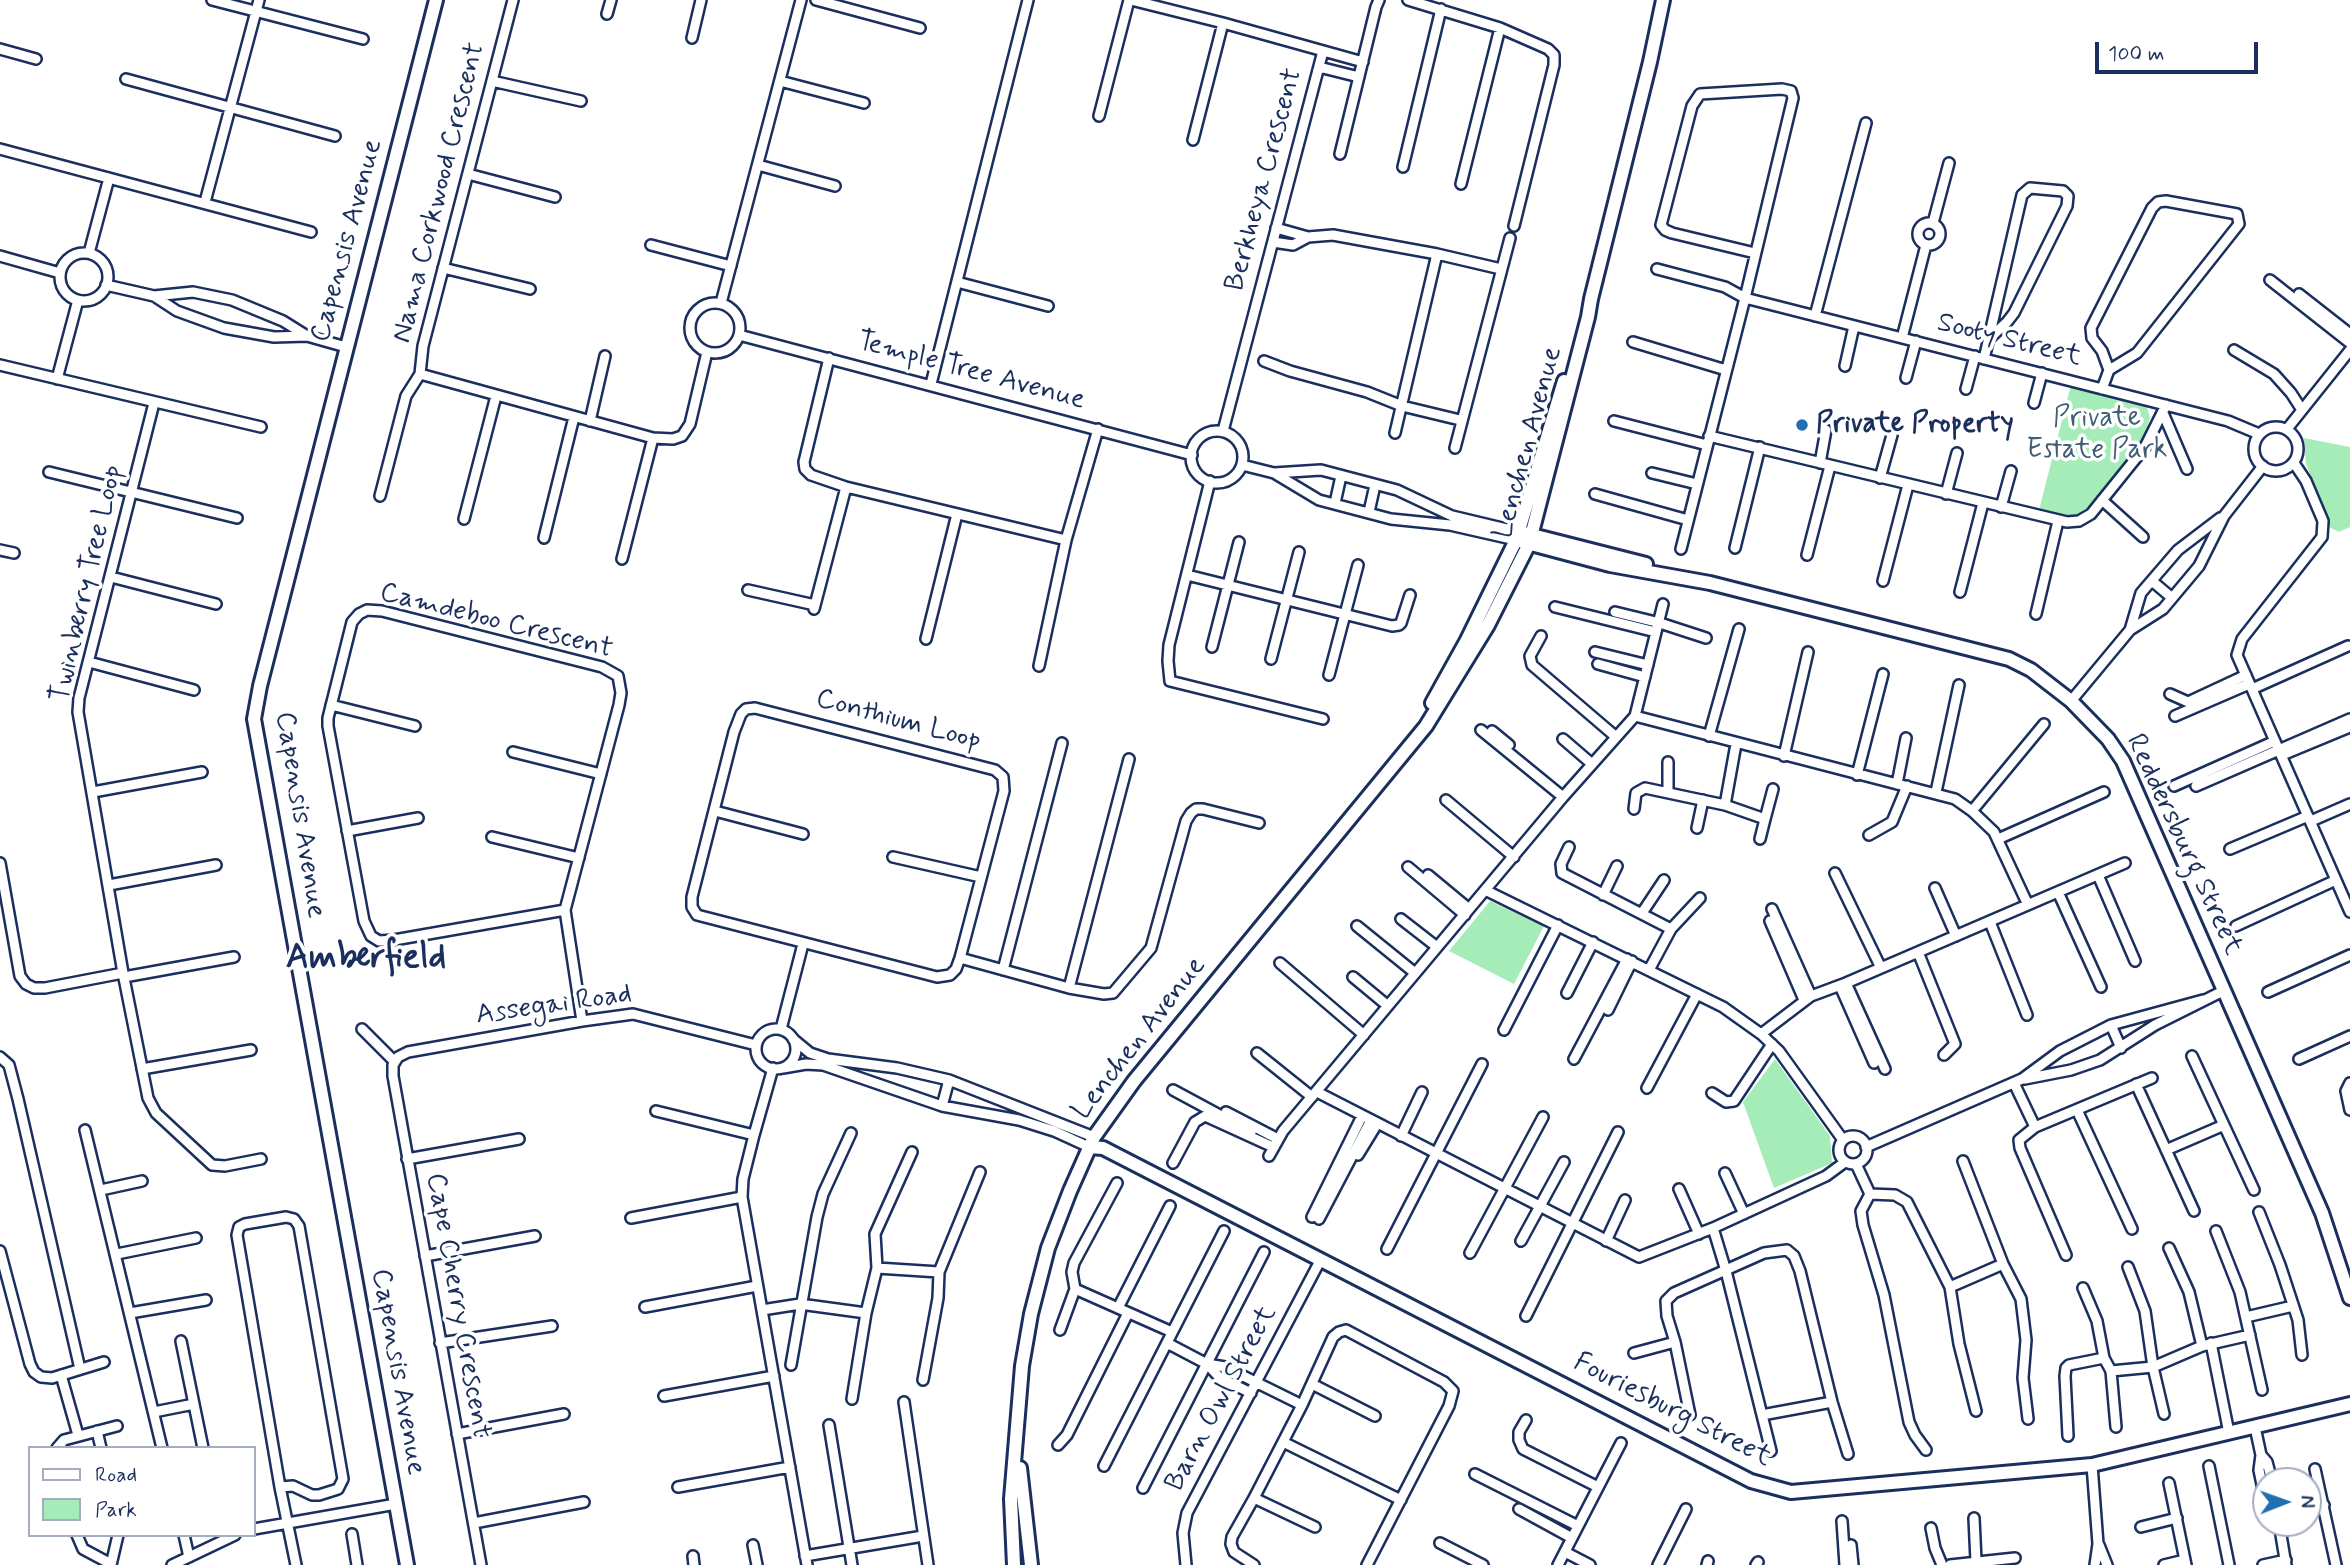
<!DOCTYPE html>
<style>
body{margin:0}
#map{position:relative;width:2350px;height:1565px;overflow:hidden;background:#fff;font-family:Mynerve,sans-serif}
canvas{display:block}
.legend{position:absolute;left:28px;top:1446px;width:228px;height:91px;box-sizing:border-box;background:#fff;border:2px solid #a4acbf;margin:0;padding:9px 12px;list-style:none;font-size:21px;color:#1b2f5e}
.legend li{display:flex;align-items:center;gap:14px;height:35px}
.legend b{width:35px;border:2px solid #a4acbf}
.north{position:absolute;left:2252px;top:1467px;width:70px;height:70px;box-sizing:border-box;background:#fff;border:2px solid #a4acbf;border-radius:50%;rotate:89deg;font-size:19px;font-weight:700;line-height:28px;text-align:center;color:#1b2f5e}
.north::after{content:'';display:block;margin:auto;width:24px;height:32px;background:#1f6fb2;clip-path:polygon(50% 0,100% 100%,50% 72%,0 100%)}
.scale{position:absolute;left:2095px;top:42px;width:163px;height:32px;box-sizing:border-box;border:4px solid #1b2f5e;border-top:0;padding-left:9px;font-size:21px;line-height:24px;white-space:nowrap;color:#1b2f5e;-webkit-text-stroke:5px #fff;paint-order:stroke}
</style>
<div id="map">
<canvas width="2350" height="1565"></canvas>
<ul class="legend">
<li><b style="height:9px;background:#fff"></b>Road</li>
<li><b style="height:19px;background:#a6ecb8"></b>Park</li>
</ul>
<div class="north">N</div>
<div class="scale">100 m</div>
</div>
<script>
const ctx = document.querySelector('canvas').getContext('2d');
ctx.lineJoin = 'round';
function fillPath(path, color) { ctx.fillStyle = color; ctx.fill(path, 'evenodd'); }
const poly = rows => new Path2D(rows.map(r => 'M' + r).join(''));
function strokePath(path, color, width, dash) { ctx.strokeStyle = color; ctx.lineWidth = width; ctx.lineCap = dash ? 'butt' : 'round'; ctx.setLineDash(dash || []); ctx.stroke(path); }
function write(font, color, halo, rows, align = 'center') {
  ctx.font = font + ' Mynerve,sans-serif'; ctx.lineWidth = 7; ctx.setLineDash([]); ctx.textBaseline = 'middle'; ctx.strokeStyle = halo; ctx.fillStyle = color; for (const [text, x, y, turn = 0] of rows) {
    ctx.save(); ctx.translate(x, y); ctx.rotate((+turn || 0) * Math.PI / 180); ctx.textAlign = isNaN(turn) ? turn : align; if (halo) ctx.strokeText(text, 0, 0); ctx.fillText(text, 0, 0); ctx.restore();
  }
}
const green = poly([
 [2071,385,2142,403,2147,407,2150,418,2143,439,2090,505,2077,515,2065,516,2039,510],
 [2304,438,2350,447,2350,527,2339,532,2329,527,2328,516,2306,464],
 [1490,901,1544,926,1514,984,1449,951],
 [1775,1059,1830,1136,1832,1163,1774,1188,1743,1102]
]);
const street = poly([
 [212,0,363,39],
 [816,0,920,28],
 [1131,0,1223,23,1363,62],
 [1408,0,1500,28,1548,49,1554,55,1554,65,1514,226],
 [607,14,611,0],
 [692,38,701,0],
 [0,49,36,59],
 [1319,67,1359,77],
 [126,79,335,136],
 [492,81,581,101],
 [780,81,864,103],
 [1099,116,1129,0],
 [1193,140,1223,23],
 [0,149,311,232],
 [1340,154,1376,7,1379,0],
 [758,165,835,186],
 [1403,167,1441,9],
 [468,174,555,197],
 [1461,184,1500,28],
 [205,202,259,0],
 '1918 234a11 11 0 1 1 22 0a11 11 0 1 1-22 0Z',
 [1933,223,1949,163],
 [1276,228,1308,237],
 [1273,242,1293,245,1308,237,1333,235,1437,254,1501,269],
 [651,245,731,266],
 [89,253,109,178],
 '60 277a24 24 0 1 1 48 0a24 24 0 1 1-48 0Z',
 [0,256,60,273],
 [443,268,530,289],
 [1657,269,1725,287,1745,298,2228,421,2259,434],
 [2270,280,2350,343],
 [957,282,1048,306],
 [106,285,154,296,177,311,224,328,274,337,307,336],
 [2299,294,2350,334],
 [154,296,193,292,232,300,283,321,307,336,346,347],
 [721,303,801,0],
 '690 328a25 25 0 1 1 50 0a25 25 0 1 1-50 0Z',
 [1815,316,1866,123],
 [739,335,1192,455],
 [1902,338,1926,245],
 [1633,342,1726,370],
 [2234,350,2274,374,2291,393,2302,410],
 [829,358,804,462,805,469,811,475,846,487,1066,540],
 [1984,359,2022,195,2030,188,2063,191,2068,196,2067,206,2014,313,2007,322,1990,338],
 [1264,361,1290,371,1367,392,1402,406,1460,420],
 [0,365,261,427],
 [1845,366,1854,326],
 [420,374,423,346,513,0],
 [420,374,653,438,673,439,682,436,690,424,707,352],
 [1906,378,1916,341],
 [57,379,78,300],
 [931,384,1028,0],
 [1966,389,1975,356],
 [2102,389,2109,370,2137,353,2239,224,2237,214,2166,201,2158,202,2152,208,2091,328,2092,338,2102,351,2109,370],
 [154,403,79,698,78,712,123,973,148,1098,156,1113,212,1165,225,1166,261,1159],
 [2034,403,2042,373],
 [2163,413,2187,469],
 [590,421,605,356],
 [1614,421,1707,445],
 '2254 449a22 22 0 1 1 44 0a22 22 0 1 1-44 0Z',
 [2287,429,2350,350],
 [1223,431,1323,51],
 '1191 457a26 26 0 1 1 52 0a26 26 0 1 1-52 0Z',
 [1395,433,1437,254],
 [1709,436,2067,522,2079,521,2091,514,2145,447,2166,405],
 [1455,448,1510,238],
 [1820,463,1826,430],
 [2294,463,2306,481,2323,521,2322,537,2242,639,2237,655,2350,912],
 [1242,465,1274,473,1319,500,1391,519,1450,525,1516,540],
 [49,472,237,518],
 [1274,473,1321,470,1397,490,1452,516,1519,532],
 [1652,473,1697,484],
 [1880,478,1892,435],
 [1210,481,1169,645,1168,661,1170,681,1323,719],
 [1595,494,1688,520],
 [1946,494,1957,453],
 [380,496,406,396,420,374],
 [2102,500,2143,537],
 [1335,503,1341,476],
 [2001,507,2011,471],
 [1369,512,1375,485],
 [464,519,496,396],
 [544,538,574,417],
 [1735,548,1760,447],
 [1681,549,1745,298,1793,98,1791,91,1782,89,1700,94,1692,106,1661,225,1665,230,1672,233,1755,253],
 [0,550,14,553],
 [1807,555,1830,466],
 [622,559,653,438],
 [1187,575,1392,626,1399,625,1401,623,1410,595],
 [111,577,216,604],
 [1883,581,1908,485],
 [2152,581,2171,597],
 [748,590,815,605],
 [1960,592,1983,503],
 [1555,607,1656,632],
 [814,609,846,487],
 [1615,612,1660,623,1706,638],
 [2036,614,2058,521],
 [2130,630,2141,593,2178,550,2220,518],
 [1541,636,1530,656,1532,665,1615,736],
 [926,639,957,514],
 [1212,647,1239,542],
 [1595,652,1648,665],
 [1271,659,1299,552],
 [89,662,194,690],
 [1598,664,1645,677],
 [1039,666,1066,540,1098,429],
 [1329,675,1358,565],
 [2252,689,2348,646],
 [2170,694,2188,702,2246,675],
 [2071,701,2130,630,2163,609,2199,566,2224,516,2263,466],
 [331,705,415,726],
 [755,708,995,770,1003,777,1004,791,960,958,956,969,950,975,937,977,697,915,692,907,692,897,734,732,741,714,746,709,755,708],
 [1635,716,1955,799,1972,811,1994,832,2028,905],
 [2175,716,2249,684],
 [1481,730,1563,797],
 [1492,731,1509,745],
 [1709,736,1739,629],
 [1563,739,1592,764],
 [513,752,601,774],
 [2282,755,2350,727],
 [1784,756,1808,652],
 [1668,762,1668,792],
 [1857,775,1883,674],
 [1897,784,1906,738],
 [2174,786,2275,741],
 [2196,786,2350,719],
 [93,792,202,772],
 [1936,792,1959,685],
 [1446,800,1514,857],
 [1725,805,1765,819,1760,839],
 [1634,809,1636,793,1645,788,1725,805,1736,744],
 [715,811,803,834],
 [1972,811,2044,724],
 [1765,819,1773,789],
 [2311,821,2350,804],
 [1697,828,1703,800],
 [347,831,418,818],
 [1869,835,1892,822,1907,786],
 [492,837,579,858],
 [1998,839,2104,792],
 [1569,847,1561,864,1562,873,1671,929],
 [2230,849,2308,816],
 [893,857,981,877],
 [0,863,20,976,26,984,34,988,45,988,123,973],
 [1408,867,1465,915],
 [1835,873,1881,968],
 [1428,875,1469,909],
 [2098,875,2135,961],
 [109,885,216,865],
 [1935,888,1956,936],
 [1487,891,1723,1007,1761,1034,1779,1051,1843,1140],
 [2058,892,2101,987],
 [1603,895,1617,866],
 [1772,909,1811,996],
 [565,910,394,940,379,941,371,936,364,921,328,726,328,718,352,622,359,614,367,610,382,611,602,667,618,676,621,693,619,705,565,910,582,1021],
 [1642,913,1664,880],
 [1401,919,1437,947],
 [1770,921,1804,1000],
 [1990,922,2027,1015],
 [1357,926,1415,973],
 [2236,926,2336,880],
 [1918,952,1955,1044,1944,1055],
 [960,958,1069,988,1104,994,1113,993,1151,948,1186,821,1191,813,1196,809,1203,809,1259,823],
 [1280,963,1364,1035],
 [1003,970,1062,743],
 [1649,970,1671,929,1700,898],
 [124,977,234,957],
 [1353,977,1388,1006],
 [1846,983,1885,1069],
 [1840,986,1874,1063],
 [1069,988,1129,759],
 [2268,992,2350,955],
 [1567,993,1593,942],
 [1608,1010,1632,961],
 [2111,1025,2121,1048],
 [362,1029,395,1062],
 [781,1029,803,944],
 '756 1049a20 20 0 1 1 40 0a20 20 0 1 1-40 0Z',
 [1504,1030,1558,925],
 [1761,1034,1811,996,1846,983,2125,863],
 [793,1039,810,1053,828,1059,897,1068,949,1080,1094,1137],
 [1257,1053,1312,1097],
 [2192,1056,2254,1190],
 [0,1057,9,1065,18,1099,80,1369],
 [1574,1059,1627,959],
 [2299,1059,2350,1036],
 [773,1068,754,1135,743,1179,742,1197,807,1565],
 [783,1068,806,1064,823,1065,942,1106,1019,1120,1054,1131,1089,1147],
 [142,1069,251,1050],
 [2025,1079,2071,1070,2100,1060,2155,1025,2223,991],
 [2014,1083,2035,1127],
 [2350,1083,2346,1091,2350,1110],
 [2136,1084,2194,1211],
 [1647,1088,1697,994],
 [1173,1090,1251,1132],
 [1317,1092,1639,1257,1713,1228,1826,1176,1845,1162],
 [1712,1093,1726,1102,1734,1101,1772,1044],
 [942,1106,949,1080],
 [2077,1110,2132,1229],
 [656,1111,754,1135],
 [1226,1112,1278,1139],
 [85,1130,162,1448],
 [1401,1136,1422,1092],
 '1839 1150a14 14 0 1 1 28 0a14 14 0 1 1-28 0Z',
 [1866,1147,2022,1079,2060,1051,2111,1025,2203,1000],
 [2166,1150,2224,1125],
 [1358,1155,1377,1124],
 [1269,1156,1283,1131,1563,797,1635,716,1663,604],
 [407,1159,519,1139],
 [1963,1161,2003,1264,2021,1299,2026,1340,2023,1378,2028,1419],
 [1173,1163,1195,1122,1205,1116,1273,1147],
 [1856,1164,1870,1194,1895,1195,1907,1202,1950,1287,1959,1344,1976,1411],
 [1725,1173,1744,1214],
 [1117,1183,1074,1263,1072,1272,1075,1289,1172,1332],
 [1679,1189,1699,1234],
 [101,1190,142,1181],
 [1870,1194,1861,1211,1863,1225,1884,1295,1909,1422,1915,1435,1926,1450],
 [2259,1212,2280,1265,2298,1320,2302,1355],
 [1312,1217,1362,1116],
 [631,1218,742,1197],
 [1319,1219,1371,1120],
 [1713,1228,1726,1271,1771,1451],
 [2216,1231,2240,1292,2262,1390],
 [1521,1241,1564,1162],
 [1606,1241,1625,1200],
 [2169,1248,2189,1292,2202,1346],
 [1387,1249,1482,1064],
 [0,1251,30,1364,34,1372,41,1377,52,1378,104,1362],
 [1470,1253,1543,1117],
 [117,1254,196,1238],
 [2066,1255,2020,1148,2019,1140,2035,1127,2152,1078],
 [425,1256,535,1236],
 [2128,1267,2145,1311,2153,1367,2164,1414],
 [877,1268,939,1272,938,1298,923,1380],
 [939,1272,980,1172],
 [1950,1287,2003,1264],
 [2083,1288,2097,1321,2104,1358],
 [645,1307,757,1286],
 [1118,1308,1170,1206],
 [762,1310,800,1304,866,1313,852,1399],
 [130,1313,206,1300],
 [866,1313,877,1268,875,1234,912,1152],
 [1526,1316,1618,1132],
 [2246,1317,2293,1306],
 [1060,1330,1075,1289],
 [181,1341,203,1448],
 [440,1343,552,1326],
 [1167,1343,1207,1364,1225,1367,1302,1405,1254,1498,1232,1537,1231,1544,1234,1552,1254,1565],
 [2211,1343,2229,1433],
 [1634,1353,1675,1342],
 [1207,1364,1220,1378,1251,1393],
 [791,1365,817,1217,823,1194,851,1133],
 [2111,1371,2116,1427],
 [61,1375,78,1435],
 [1312,1384,1375,1416],
 [664,1396,774,1376],
 [904,1402,928,1565],
 [1302,1405,1333,1337,1339,1332,1346,1330,1444,1382,1453,1391,1449,1406,1367,1565],
 [154,1412,194,1404],
 [1690,1415,1675,1342,1667,1316,1666,1301,1674,1293,1764,1253,1787,1250,1794,1256,1800,1271,1832,1402,1848,1454],
 [1762,1415,1832,1402],
 [1526,1420,1519,1432,1519,1440,1523,1449,1598,1487],
 [829,1425,852,1565],
 [2255,1427,2261,1455,2267,1462,2272,1481],
 [97,1431,101,1448],
 [457,1434,564,1414],
 [2068,1436,2065,1376,2066,1368,2069,1365,2104,1358,2111,1371,2153,1367,2202,1346,2250,1335],
 [1283,1442,1401,1500],
 [1058,1445,1067,1435,1128,1313],
 [57,1448,64,1440,117,1426],
 [2261,1455,2259,1470,2266,1504],
 [2092,1465,2098,1544,2095,1565],
 [1104,1466,1224,1231],
 [2209,1466,2229,1565],
 [2315,1469,2336,1565],
 [1475,1474,1578,1526],
 [2169,1483,2186,1565],
 [280,1487,293,1486,312,1495,319,1495,338,1489,343,1479,299,1226,294,1219,286,1217,245,1224,239,1227,237,1235,280,1487,296,1565],
 [678,1487,790,1467],
 [1143,1488,1264,1252],
 [1254,1498,1315,1527],
 [1519,1509,1572,1538],
 [2308,1510,2324,1505],
 [1974,1518,1976,1561],
 [1842,1521,1845,1565],
 [474,1523,584,1502],
 [2279,1523,2286,1565],
 [2141,1527,2177,1518],
 [1931,1528,1935,1548,1942,1565],
 [254,1529,396,1504],
 [352,1534,357,1565],
 [77,1535,83,1549,111,1564],
 [184,1535,189,1557],
 [1440,1543,1483,1565],
 [753,1545,757,1565],
 [1851,1545,1853,1565],
 [2099,1545,2107,1565],
 [1565,1552,1590,1565],
 [693,1556,694,1565],
 [805,1556,923,1536],
 [111,1565,118,1535],
 [172,1565,235,1535],
 [481,1565,393,1076,393,1065,398,1057,408,1052,582,1021,633,1014,756,1045],
 [1186,1565,1183,1533,1187,1513,1321,1259],
 [1558,1565,1621,1443],
 [1658,1565,1686,1509],
 [1707,1565,1708,1561],
 [1756,1565,1758,1562],
 [1950,1565,2015,1558],
 [2164,1565,2185,1560],
 [2263,1565,2286,1560]
]);
const secondary = poly([
 [1524,533,1646,564],
 [1516,540,1610,565,1710,583,2009,659,2031,670,2071,701,2108,739,2123,761,2322,1213,2350,1298],
 [1432,703,1467,640,1516,540,1564,381],
 [1089,1147,1103,1148,1751,1481,1791,1492,2092,1465,2350,1404],
 [1020,1468,1031,1565],
 [407,1565,254,719,260,686,436,0],
 [1014,1565,1011,1499,1022,1366,1031,1314,1048,1248,1070,1191,1094,1137,1134,1081,1426,726,1488,625,1529,544,1588,317,1591,299,1650,62,1663,0]
]);
const markers = [
 [1802,425,7,"#1f6fb2"]
];
const streetNames = [
 ["Berkheya Crescent",1265,180,-75],
 ["Nama Corkwood Crescent",440,193,-76],
 ["Capensis Avenue",348,241,-75],
 ["Sooty Street",2009,341,14],
 ["Temple Tree Avenue",971,372,15],
 ["Lenchen Avenue",1529,443,-75],
 ["Twinberry Tree Loop",88,584,-77],
 ["Camdeboo Crescent",496,622,14],
 ["Conthium Loop",898,721,15],
 ["Capensis Avenue",299,815,81],
 ["Reddersburg Street",2183,845,65],
 ["Assegai Road",554,1006,-8],
 ["Lenchen Avenue",1140,1039,-52],
 ["Cape Cherry Crescent",457,1306,80],
 ["Capensis Avenue",397,1372,80],
 ["Barn Owl Street",1222,1399,-62],
 ["Fouriesburg Street",1672,1411,27]
];
const parkNames = [
 ["Private",2097,419],
 ["Estate Park",2097,451]
];
const poiNames = [
 ["Private Property",1816,425]
];
const districtNames = [
 ["Amberfield",366,960]
];
fillPath(green, '#a6ecb8');
strokePath(street, '#1b2f5e', 14);
strokePath(secondary, '#1b2f5e', 18);
strokePath(street, '#fff', 9);
strokePath(secondary, '#fff', 12);
for (const [x, y, r, color] of markers) { const dot = new Path2D(); dot.arc(x, y, r, 0, 2 * Math.PI); ctx.fillStyle = color; ctx.fill(dot); strokePath(dot, '#fff', 2.5); }
write('28px', '#1b2f5e', '#fff', streetNames);
write('28px', '#3e5e74', '#fff', parkNames);
write('bold 28px', '#1b2f5e', '#fff', poiNames, 'left');
write('bold 35px', '#1b2f5e', '#fff', districtNames);
</script>
